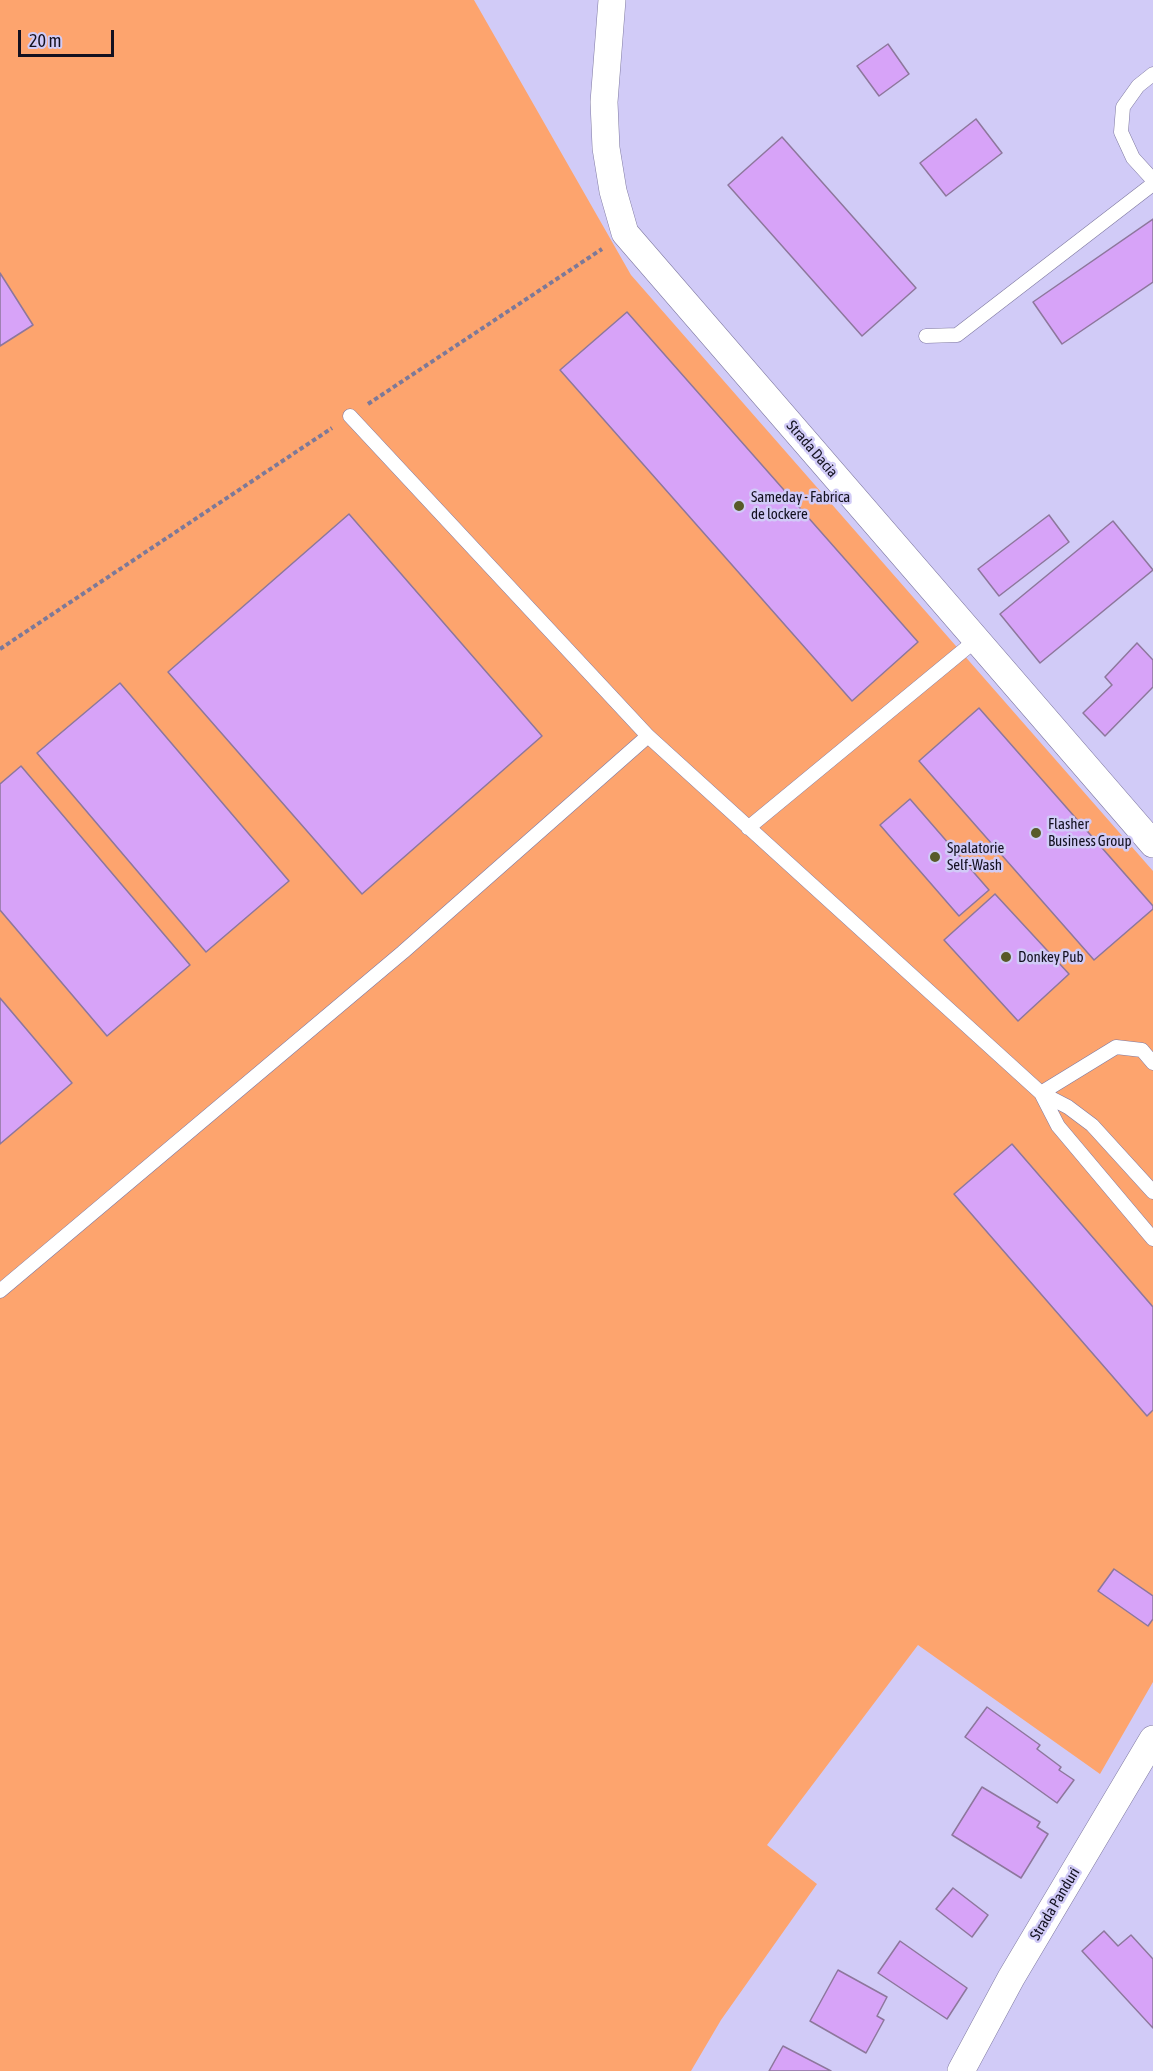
<!DOCTYPE html>
<style>
body{margin:0}
#map{position:relative;width:1153px;height:2071px;overflow:hidden;background:#d1cbf7;font-family:"Asap Condensed",sans-serif}
canvas{display:block}
.scale{position:absolute;left:18px;top:30px;width:96px;height:27px;box-sizing:border-box;border:3px solid #131120;border-top:0;padding-left:8px;font-size:18px;line-height:21px;white-space:nowrap;color:#131120;-webkit-text-stroke:4px #d1cbf7;paint-order:stroke}
</style>
<div id="map">
<canvas width="1153" height="2071"></canvas>
<div class="scale">20 m</div>
</div>
<script>
const ctx = document.querySelector('canvas').getContext('2d');
ctx.lineJoin = 'round';
function fillPath(path, color) { ctx.fillStyle = color; ctx.fill(path, 'evenodd'); }
const poly = rows => new Path2D(rows.map(r => 'M' + r).join(''));
function strokePath(path, color, width, dash) { ctx.strokeStyle = color; ctx.lineWidth = width; ctx.lineCap = dash ? 'butt' : 'round'; ctx.setLineDash(dash || []); ctx.stroke(path); }
function write(font, color, halo, rows, align = 'center') {
  ctx.font = font + ' "Asap Condensed",sans-serif'; ctx.lineWidth = 5; ctx.setLineDash([]); ctx.textBaseline = 'middle'; ctx.strokeStyle = halo; ctx.fillStyle = color; for (const [text, x, y, turn = 0] of rows) {
    ctx.save(); ctx.translate(x, y); ctx.rotate((+turn || 0) * Math.PI / 180); ctx.textAlign = isNaN(turn) ? turn : align; if (halo) ctx.strokeText(text, 0, 0); ctx.fillText(text, 0, 0); ctx.restore();
  }
}
const green = poly([
 [0,0,474,0,631,275,1153,871,1153,1682,1100,1774,918,1645,767,1845,817,1884,721,2020,691,2071,0,2071]
]);
const building = poly([
 [888,44,909,74,879,96,857,66,888,44],
 [976,119,1002,153,946,196,920,163,976,119],
 [782,137,916,288,862,336,728,185,782,137],
 [1153,219,1153,282,1062,344,1033,302,1153,219],
 [0,273,33,325,0,346,0,273],
 [627,312,918,642,852,701,560,370,627,312],
 [349,514,542,736,362,894,168,672,349,514],
 [1049,515,1069,542,999,596,978,569,1049,515],
 [1113,521,1153,570,1040,663,1000,614,1113,521],
 [1137,643,1153,660,1153,687,1105,736,1083,713,1112,685,1105,677,1137,643],
 [120,683,289,881,206,952,37,753,120,683],
 [979,708,1153,906,1153,909,1094,960,919,761,979,708],
 [21,766,190,965,107,1036,0,910,0,784,21,766],
 [910,799,989,890,959,916,880,825,910,799],
 [995,894,1069,974,1018,1021,944,940,995,894],
 [0,998,72,1083,0,1144,0,998],
 [1012,1144,1153,1307,1153,1410,1147,1416,954,1194,1012,1144],
 [1114,1569,1153,1596,1153,1619,1148,1626,1098,1591,1114,1569],
 [987,1707,1040,1745,1037,1749,1061,1767,1059,1770,1074,1780,1057,1803,965,1737,987,1707],
 [982,1787,1040,1822,1037,1827,1048,1834,1021,1878,952,1835,982,1787],
 [953,1888,988,1915,972,1937,936,1909,953,1888],
 [1104,1931,1118,1946,1131,1935,1153,1959,1153,2028,1082,1951,1104,1931],
 [900,1941,967,1988,947,2019,878,1973,900,1941],
 [838,1970,887,1997,877,2016,884,2020,866,2053,810,2021,838,1970],
 [783,2046,831,2071,769,2071,783,2046]
]);
const path = poly([
 [368,404,602,249],
 [0,649,332,428]
]);
const lane = poly([
 [1153,74,1138,86,1123,107,1121,132,1133,158,1153,180],
 [926,336,957,335,1153,184],
 [350,416,648,736,1041,1093,1068,1107,1092,1125,1153,1192],
 [748,828,976,640],
 [1041,1093,1058,1126,1153,1239],
 [1041,1093,1116,1047,1142,1050,1153,1063],
 [0,1291,403,952,648,736]
]);
const street = poly([
 [612,0,604,102,606,148,613,191,625,233,1153,844],
 [961,2071,1011,1978,1153,1739]
]);
const markers = [
 [739,506,6,"#575a27"],
 [1036,833,6,"#575a27"],
 [935,857,6,"#575a27"],
 [1006,957,6,"#575a27"]
];
const streetNames = [
 ["Strada Dacia",812,449,49],
 ["Strada Panduri",1055,1904,-59]
];
const poiNames = [
 ["Sameday - Fabrica",751,497],
 ["de lockere",751,514],
 ["Flasher",1048,824],
 ["Business Group",1048,841],
 ["Spalatorie",947,848],
 ["Self-Wash",947,865],
 ["Donkey Pub",1018,957]
];
fillPath(green, '#fda46e');
fillPath(building, '#d7a3f8');
strokePath(building, '#8d779c', 1.5);
strokePath(lane, '#7f79a1', 15);
strokePath(street, '#7f79a1', 28);
strokePath(path, '#7d7998', 4, [4.5, 3]);
strokePath(lane, '#fff', 14);
strokePath(street, '#fff', 27);
for (const [x, y, r, color] of markers) { const dot = new Path2D(); dot.arc(x, y, r, 0, 2 * Math.PI); ctx.fillStyle = color; ctx.fill(dot); strokePath(dot, '#d1cbf7', 2); }
write('15px', '#131120', '#d1cbf7', streetNames);
write('15px', '#131120', '#d1cbf7', poiNames, 'left');
</script>
